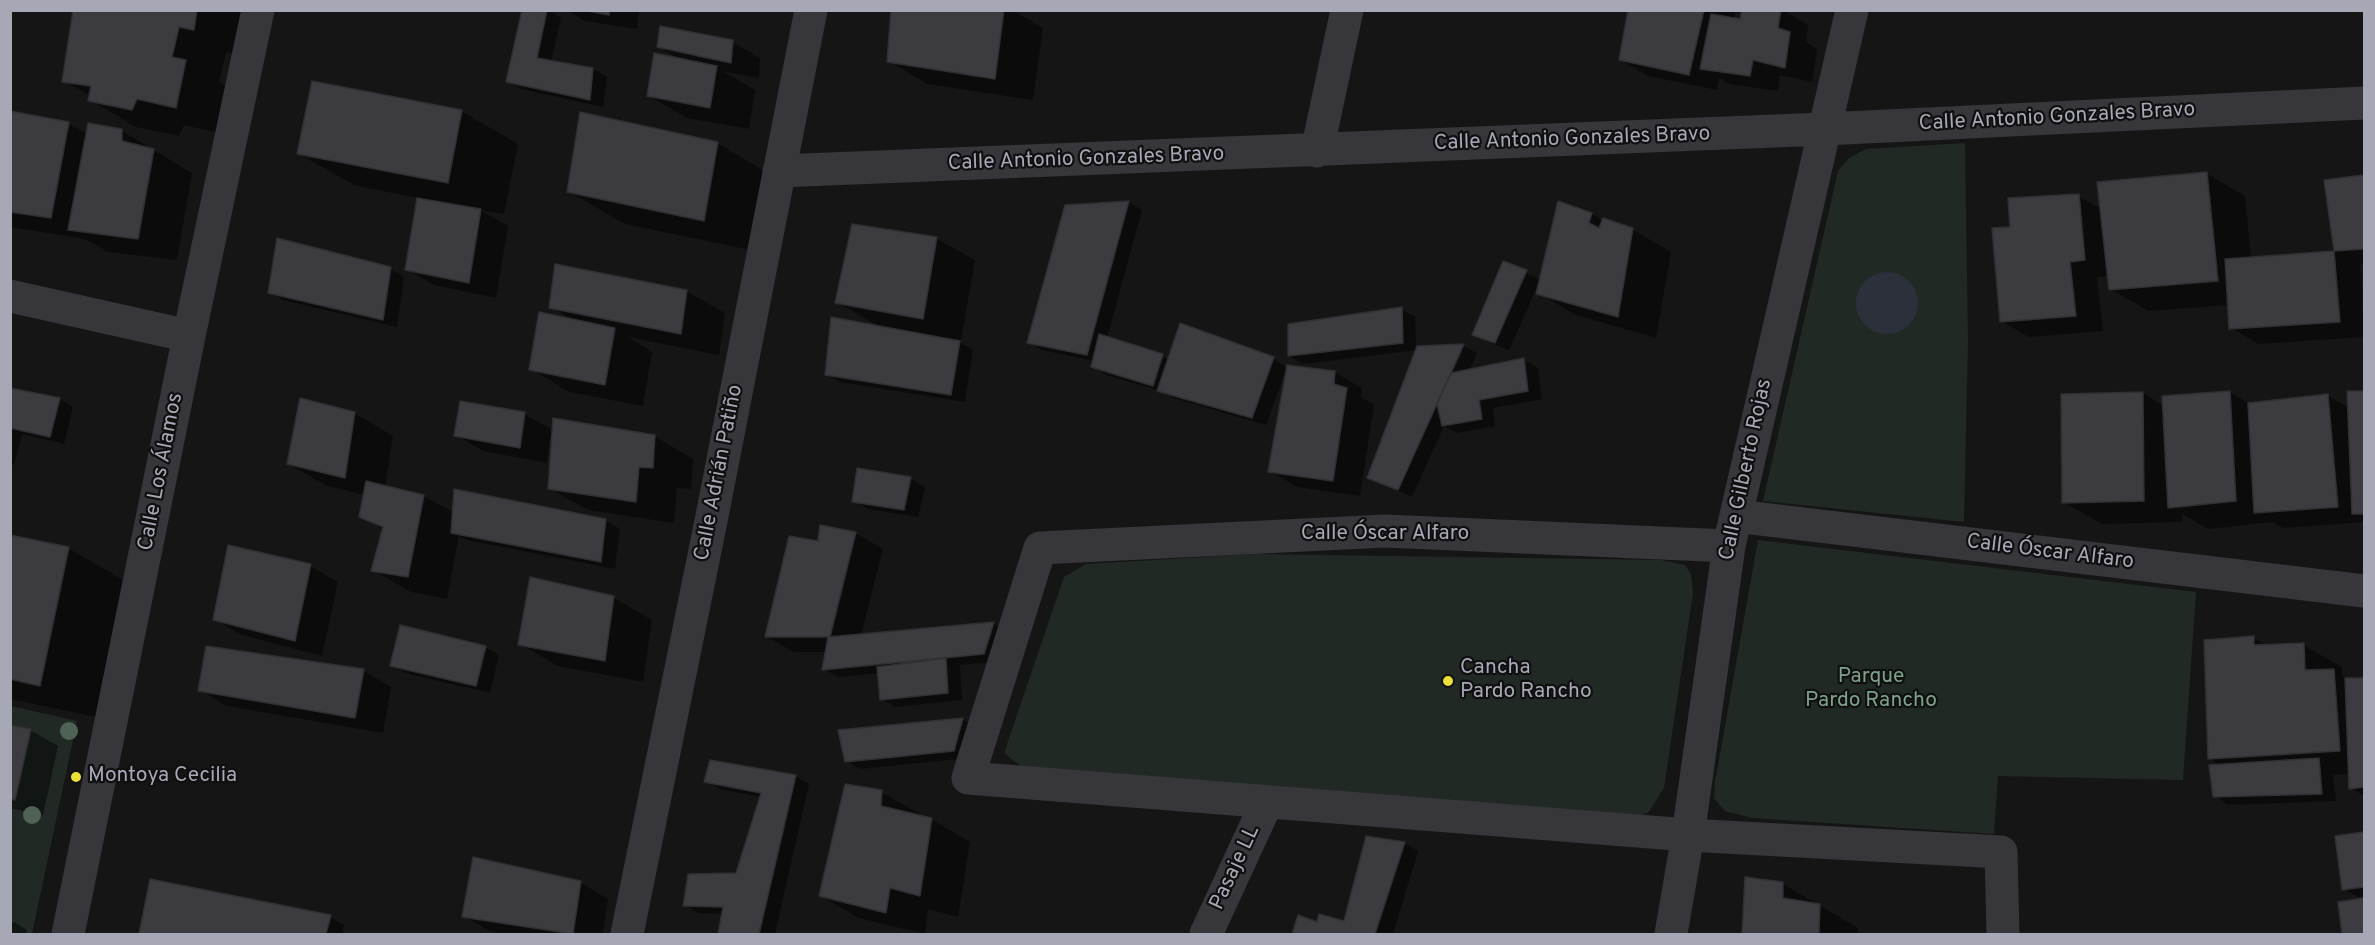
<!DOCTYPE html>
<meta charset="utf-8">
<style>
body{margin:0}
#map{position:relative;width:2375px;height:945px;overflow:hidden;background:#151516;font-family:Overpass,sans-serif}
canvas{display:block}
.frame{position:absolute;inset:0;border:12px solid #a7a8b6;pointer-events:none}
</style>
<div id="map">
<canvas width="2375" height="945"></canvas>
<div class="frame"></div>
</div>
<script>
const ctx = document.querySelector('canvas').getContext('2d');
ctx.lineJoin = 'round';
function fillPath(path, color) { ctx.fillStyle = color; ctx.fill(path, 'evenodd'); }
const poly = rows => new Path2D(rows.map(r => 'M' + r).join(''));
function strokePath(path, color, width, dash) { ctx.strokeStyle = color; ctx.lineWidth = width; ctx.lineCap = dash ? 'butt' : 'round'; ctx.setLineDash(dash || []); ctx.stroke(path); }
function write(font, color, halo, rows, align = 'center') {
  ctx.font = font + ' Overpass,sans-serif'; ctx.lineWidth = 4.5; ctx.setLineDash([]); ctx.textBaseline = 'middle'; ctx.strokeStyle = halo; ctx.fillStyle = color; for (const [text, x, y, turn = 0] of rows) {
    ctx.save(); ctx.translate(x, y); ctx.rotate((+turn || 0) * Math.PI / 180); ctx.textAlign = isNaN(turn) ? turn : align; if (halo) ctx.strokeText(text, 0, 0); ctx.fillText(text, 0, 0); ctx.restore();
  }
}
const green = poly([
 [1965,143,1968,341,1964,522,1763,501,1838,171,1849,158,1866,149],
 [1758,540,2196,592,2183,780,1998,776,1994,834,1752,818,1725,811,1714,798,1715,782],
 [1255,554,1661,560,1685,565,1691,574,1693,593,1664,788,1648,813,1633,818,1023,768,1004,753,1064,577,1086,564],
 [11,706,77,721,32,934,11,934]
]);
const water = poly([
 '1856 303a31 31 0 1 1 62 0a31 31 0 1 1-62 0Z'
]);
const shadow = poly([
 [75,10,247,10,240,55,226,52,219,82,232,89,223,134,184,125,179,136,136,127,90,100,91,96,64,81],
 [524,10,548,10,561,18,551,62,593,69,607,77,603,107,521,89,507,81],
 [566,10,639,10,637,29,585,21],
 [893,10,1012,10,1043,28,1033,100,927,84,889,61],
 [1630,10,1733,10,1735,12,1733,19,1741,21,1743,10,1783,10,1808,25,1806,42,1817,49,1812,82,1780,75,1778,91,1729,84,1719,78,1717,90,1648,76,1620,60],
 [732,42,760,58,759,78,722,71,755,90,749,129,687,118,649,96,681,60,659,47],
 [461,111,518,144,504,214,480,210,508,226,496,298,434,285,407,269,419,198,356,186,299,154],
 [10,113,68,123,87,134,122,131,192,173,177,260,108,252,85,239,10,227],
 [717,143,773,176,760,252,625,224,568,191],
 [2207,174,2245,196,2251,258,2336,252,2326,181,2364,176,2364,267,2361,264,2364,337,2258,344,2231,328,2229,305,2149,311,2110,289,2109,276,2097,277,2103,331,2029,337,2001,321,2011,228,2078,196,2101,209],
 [1129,202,1142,210,1107,338,1169,359,1273,359,1288,368,1334,372,1362,388,1361,397,1374,405,1360,496,1297,487,1270,471,1287,367,1266,425,1173,398,1161,391,1106,375,1092,366,1094,361,1042,350,1028,342,1066,206],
 [1592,214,1603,221,1633,230,1671,252,1656,338,1576,315,1538,293,1538,285,1509,350,1488,342,1474,334,1504,263,1541,280],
 [936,238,975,260,961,340,954,339,973,350,965,402,840,382,826,374,880,327,837,302],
 [390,268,404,277,397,327,283,300,269,292],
 [686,291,725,313,719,355,628,337,652,352,643,406,569,392,531,369,573,320,550,307],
 [1401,309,1415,317,1416,348,1464,346,1477,353,1469,371,1524,360,1538,368,1542,399,1493,408,1495,426,1457,433,1444,426,1412,497,1369,477,1417,350,1303,364,1289,356],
 [1459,352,1462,352,1449,381,1446,379],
 [10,390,59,399,73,407,64,444,22,434,14,465,10,464],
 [2230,392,2250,404,2328,396,2349,408,2348,393,2364,392,2364,522,2283,528,2273,522,2208,529,2182,514,2182,522,2102,524,2063,502,2143,393,2164,406],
 [354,413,393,436,385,487,424,496,454,513,606,521,620,529,615,569,467,540,459,536,447,599,411,592,373,570,384,530,361,517,365,495,327,486,288,464],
 [524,414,554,431,654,436,693,459,691,489,677,488,674,523,588,510,549,488,553,439,550,438,547,463,483,451,456,435],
 [911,479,925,487,918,517,868,509,854,501],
 [855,533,883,549,861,635,993,623,1007,631,998,661,960,665,962,700,895,707,881,699,879,673,838,677,824,669,827,652,794,652,767,637,819,543],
 [10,537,68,548,125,581,96,717,10,699],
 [310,566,338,582,322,656,242,635,215,620],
 [614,598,652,620,643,682,558,666,520,644],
 [2253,638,2268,646,2303,645,2342,667,2342,676,2349,680,2364,679,2364,796,2351,788,2350,774,2333,775,2336,801,2229,805,2215,796,2222,766,2210,759],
 [485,647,499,655,490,693,405,673,391,665],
 [207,648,364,671,391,687,383,733,227,706,200,690],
 [962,719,976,727,968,758,860,769,846,761],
 [10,726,30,730,58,746,43,815,10,808],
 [796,776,809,784,775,934,720,934,724,914,699,913,685,905,737,875,761,797,720,789,706,781],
 [881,792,920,814,920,817,931,819,970,842,958,917,928,909,925,934,859,918,821,896],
 [2364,833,2364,896,2358,897,2344,889,2337,837],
 [1404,843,1418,851,1393,934,1294,934,1299,917,1318,924,1345,923],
 [474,859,581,883,608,899,603,934,507,934,491,932,464,916],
 [1747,879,1783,884,1858,928,1858,934,1744,934],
 [151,881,330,917,344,925,342,934,140,934],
 [2364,899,2364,934,2343,934,2339,904],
 [14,922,27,930,26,934,10,934,10,924]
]);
const building = poly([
 [73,10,197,10,194,30,179,27,172,57,186,60,176,108,137,99,132,110,88,101,91,86,62,82,73,10],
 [522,10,547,10,537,58,593,68,590,100,506,82,522,10],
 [582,10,610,10,609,15,582,10],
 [891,10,1004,10,995,79,887,62,891,10],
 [1628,10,1704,10,1689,75,1619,60,1628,10],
 [1742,10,1781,10,1778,28,1790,32,1785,68,1753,60,1750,76,1700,69,1711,14,1740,19,1742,10],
 [660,26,733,40,731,63,657,47,660,26],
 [654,53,717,66,710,108,647,96,654,53],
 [312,81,462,110,448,183,297,154,312,81],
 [10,111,69,122,51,218,10,212,10,111],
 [580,112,718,142,704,221,567,192,580,112],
 [88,123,122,129,122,141,154,149,138,239,68,230,88,123],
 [2207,172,2218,281,2109,290,2097,182,2207,172],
 [2364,175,2364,249,2334,251,2324,180,2364,175],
 [2079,194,2085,260,2070,262,2076,316,2000,322,1992,228,2010,227,2008,198,2079,194],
 [417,198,481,209,469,283,405,270,417,198],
 [1129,201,1087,355,1027,343,1065,205,1129,201],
 [1558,201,1592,213,1589,223,1599,228,1603,218,1633,228,1618,317,1536,294,1558,201],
 [852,224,937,237,923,319,835,303,852,224],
 [277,238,391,267,383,320,268,293,277,238],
 [2334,251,2340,322,2229,329,2225,259,2334,251],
 [1503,261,1527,270,1495,343,1472,335,1503,261],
 [555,264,687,290,681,334,549,308,555,264],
 [1402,307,1403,343,1288,356,1288,324,1402,307],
 [539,312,615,328,605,385,529,370,539,312],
 [831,317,960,341,951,395,825,375,831,317],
 [1180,323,1274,357,1252,418,1157,391,1180,323],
 [1099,334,1163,354,1153,386,1091,367,1099,334],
 [1464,344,1398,490,1367,478,1417,346,1464,344],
 [1524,358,1528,391,1479,400,1482,419,1442,426,1437,404,1451,373,1524,358],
 [1287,365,1335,371,1334,384,1347,388,1333,481,1268,472,1287,365],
 [10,388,60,398,50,437,10,428,10,388],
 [2230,391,2236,501,2168,508,2162,396,2230,391],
 [2347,391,2364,391,2364,514,2352,514,2347,391],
 [2143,392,2144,501,2062,503,2061,394,2143,392],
 [2328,394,2338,507,2254,513,2248,403,2328,394],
 [300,398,355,412,345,478,287,464,300,398],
 [460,401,525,412,520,448,454,436,460,401],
 [553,418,655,435,653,468,639,467,636,502,548,489,553,418],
 [857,468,911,477,904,510,852,502,857,468],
 [366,481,424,495,408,577,371,571,383,527,359,517,366,481],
 [454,489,606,519,601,562,451,533,454,489],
 [820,525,856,532,830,637,765,637,789,536,818,541,820,525],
 [10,535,69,547,40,686,10,679,10,535],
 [228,545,311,564,295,641,213,620,228,545],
 [530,577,614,596,605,661,518,645,530,577],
 [994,622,984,654,822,670,828,637,994,622],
 [400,625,486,646,476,686,390,666,400,625],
 [2254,636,2254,645,2304,643,2305,670,2334,669,2340,751,2208,759,2204,640,2254,636],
 [206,646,364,669,355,718,198,691,206,646],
 [946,658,948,693,880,700,877,667,946,658],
 [2345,678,2364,678,2364,787,2349,789,2345,678],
 [963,718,954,751,845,762,838,730,963,718],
 [10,725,31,729,15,800,10,799,10,725],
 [2319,758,2322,794,2213,797,2209,765,2319,758],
 [710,760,796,775,759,934,718,934,723,907,683,906,688,874,736,873,761,793,704,782,710,760],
 [845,784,882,790,881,806,932,818,920,896,890,888,886,913,819,896,845,784],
 [2364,832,2364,887,2342,890,2335,836,2364,832],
 [1366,836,1405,842,1375,934,1292,934,1298,915,1317,922,1319,914,1344,921,1366,836],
 [473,857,581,881,573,934,462,917,473,857],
 [1745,877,1783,882,1783,898,1820,904,1819,934,1742,934,1745,877],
 [150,879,331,915,326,934,139,934,150,879],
 [2364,898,2364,934,2342,934,2338,902,2364,898]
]);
const street = poly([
 [1317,151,1347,10],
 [779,171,1824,129,2364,103],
 [10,296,189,336],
 [1736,516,2364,591],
 [1729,546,1385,531,1040,548,968,778,1688,835,2001,852,2003,934],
 [68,934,189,336,258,10],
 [627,934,711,521,811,10],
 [1206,934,1267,802],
 [1671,934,1688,835,1729,546,1852,10]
]);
const trees = [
 [69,731],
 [32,815]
];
const markers = [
 [1448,681,6,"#ecdf37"],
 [76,777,6,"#ecdf37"]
];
const streetNames = [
 ["Calle Antonio Gonzales Bravo",2057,118,-3],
 ["Calle Antonio Gonzales Bravo",1572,140,-2],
 ["Calle Antonio Gonzales Bravo",1086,160,-2],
 ["Calle Gilberto Rojas",1747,470,-78],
 ["Calle Los Álamos",162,472,-79],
 ["Calle Adrián Patiño",720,473,-79],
 ["Calle Óscar Alfaro",1385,535],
 ["Calle Óscar Alfaro",2050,553,7],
 ["Pasaje LL",1236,868,-65]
];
const poiNames = [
 ["Cancha",1460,669],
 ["Pardo Rancho",1460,693],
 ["Montoya Cecilia",88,777]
];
const parkNames = [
 ["Parque",1871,678],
 ["Pardo Rancho",1871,702]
];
fillPath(green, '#212924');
fillPath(water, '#2b303a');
fillPath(shadow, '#0007');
fillPath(building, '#3c3c40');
strokePath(building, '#302f32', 1.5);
strokePath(street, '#36363b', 33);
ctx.fillStyle = '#4f6256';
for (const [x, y] of trees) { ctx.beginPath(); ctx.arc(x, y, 9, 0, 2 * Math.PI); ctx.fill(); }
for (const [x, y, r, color] of markers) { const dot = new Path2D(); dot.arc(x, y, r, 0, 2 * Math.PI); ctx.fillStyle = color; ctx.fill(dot); strokePath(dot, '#101011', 2); }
write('21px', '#a7a8b6', '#101011', streetNames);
write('21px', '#a7a8b6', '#101011', poiNames, 'left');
write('21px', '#7ea18a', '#101011', parkNames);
</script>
